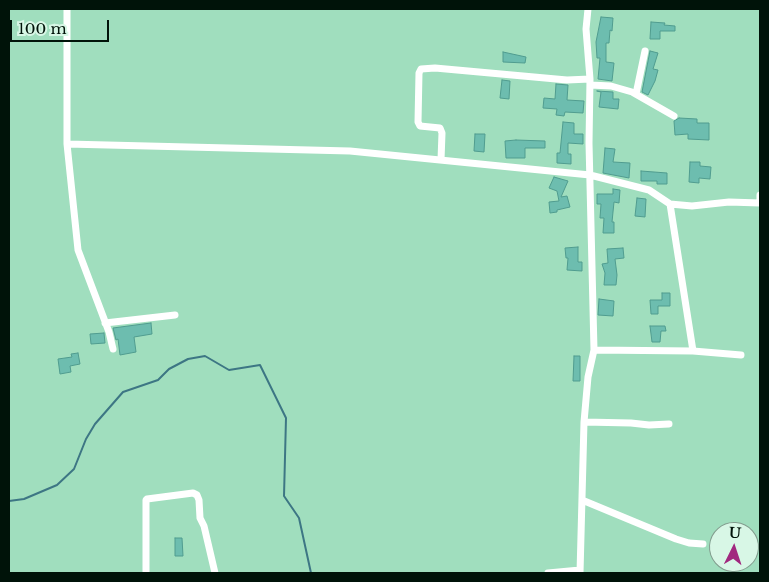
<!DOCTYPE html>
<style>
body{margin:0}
#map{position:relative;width:769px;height:582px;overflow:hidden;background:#a0debe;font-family:"Libre Baskerville",serif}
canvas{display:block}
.frame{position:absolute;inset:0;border:10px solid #001309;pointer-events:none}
.north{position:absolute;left:709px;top:522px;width:50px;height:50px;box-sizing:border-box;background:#d8f7e6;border:1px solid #829c8e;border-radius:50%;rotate:4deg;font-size:14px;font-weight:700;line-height:20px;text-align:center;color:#001309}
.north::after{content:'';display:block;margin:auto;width:18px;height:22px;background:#a1287f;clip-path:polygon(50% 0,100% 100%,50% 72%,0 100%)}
.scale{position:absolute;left:10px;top:20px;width:99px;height:22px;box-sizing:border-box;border:2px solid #001309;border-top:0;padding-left:6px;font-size:15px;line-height:18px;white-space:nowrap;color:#001309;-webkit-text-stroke:4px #d8f7e6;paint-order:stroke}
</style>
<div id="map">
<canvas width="769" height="582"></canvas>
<div class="frame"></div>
<div class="north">U</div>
<div class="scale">100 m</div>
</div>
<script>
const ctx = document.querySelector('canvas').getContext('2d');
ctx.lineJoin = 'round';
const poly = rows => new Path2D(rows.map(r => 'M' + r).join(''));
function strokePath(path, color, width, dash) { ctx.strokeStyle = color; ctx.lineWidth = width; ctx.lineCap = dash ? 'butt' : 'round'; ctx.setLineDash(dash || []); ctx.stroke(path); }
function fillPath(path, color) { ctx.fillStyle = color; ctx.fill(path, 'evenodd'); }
const stream = poly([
 [9,501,24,499,57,485,74,469,86,439,95,424,123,392,158,380,169,369,188,359,205,356,229,370,260,365,286,418,284,496,299,518,311,573]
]);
const building = poly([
 [601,17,613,18,612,31,610,30,609,43,606,43,606,62,614,63,612,81,598,79,600,58,597,58,596,42,601,17],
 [651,22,665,23,664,25,675,26,675,31,660,31,660,39,650,39,651,22],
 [650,51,658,53,653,69,658,70,655,81,648,95,642,92,650,51],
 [503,52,526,57,525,63,503,62,503,52],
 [502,80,510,81,509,99,500,98,502,80],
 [556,84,568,85,567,100,584,101,583,113,565,112,564,116,556,115,557,109,543,108,544,98,555,99,556,84],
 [597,91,613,92,613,99,619,99,618,109,599,107,601,92,597,91],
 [679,118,697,119,697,123,709,123,709,140,688,139,688,134,675,135,674,121,679,118],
 [563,122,574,123,574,134,583,134,583,144,568,143,568,154,571,154,571,164,557,163,557,153,560,153,563,122],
 [475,134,485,134,484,152,474,151,475,134],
 [516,140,545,141,545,148,525,148,525,158,506,158,505,141,516,140],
 [605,148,615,149,613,162,630,163,629,178,603,173,605,148],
 [690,162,700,162,700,166,711,167,710,179,699,178,699,183,689,182,690,162],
 [641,171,667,173,667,184,657,184,657,181,641,181,641,171],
 [554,177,568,181,561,197,567,196,570,207,557,210,557,212,550,213,549,202,559,201,557,191,549,188,554,177],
 [613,189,620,190,619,203,614,202,612,222,614,222,614,233,603,233,604,218,600,218,601,204,597,204,597,194,613,194,613,189],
 [637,198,646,199,645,217,635,216,637,198],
 [578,247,578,262,582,262,582,271,567,270,568,258,566,258,565,248,578,247],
 [623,248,624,258,615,259,617,275,616,285,604,285,605,273,602,264,608,263,607,249,623,248],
 [662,293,670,293,670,306,658,306,658,314,651,314,650,300,662,300,662,293],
 [599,299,614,301,613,316,598,315,599,299],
 [151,323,152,334,134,337,136,352,120,355,118,339,116,340,113,328,151,323],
 [650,326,665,326,666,331,661,331,660,342,652,342,650,326],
 [104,333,105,343,91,344,90,334,104,333],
 [78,353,80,364,70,366,71,372,60,374,58,359,72,357,71,354,78,353],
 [574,356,580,356,580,381,573,381,574,356],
 [175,538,182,538,183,556,175,556,175,538]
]);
const minor = poly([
 [67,9,67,144,78,250,109,332,113,349],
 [590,85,611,86,632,92,674,116],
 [636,94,645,51],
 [67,144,350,151,590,175,649,190,670,204,692,206,729,202,760,203],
 [441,160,442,133,440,128,420,126,418,122,419,73,421,69,435,68,567,80,590,79],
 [760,203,760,195],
 [670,204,693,351],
 [105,323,175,315],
 [594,350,693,351,741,355],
 [584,422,631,423,649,425,669,424],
 [582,500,676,539,689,543,703,544],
 [146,573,146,500,147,499,193,493,197,495,199,500,200,518,204,526,215,573],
 [548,573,580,570],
 [580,573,584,422,588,377,594,350,589,143,590,79,586,29,588,9]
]);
strokePath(stream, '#3d7684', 2);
fillPath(building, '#6dbdaf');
strokePath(building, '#509c8f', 1);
strokePath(minor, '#fff', 7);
</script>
